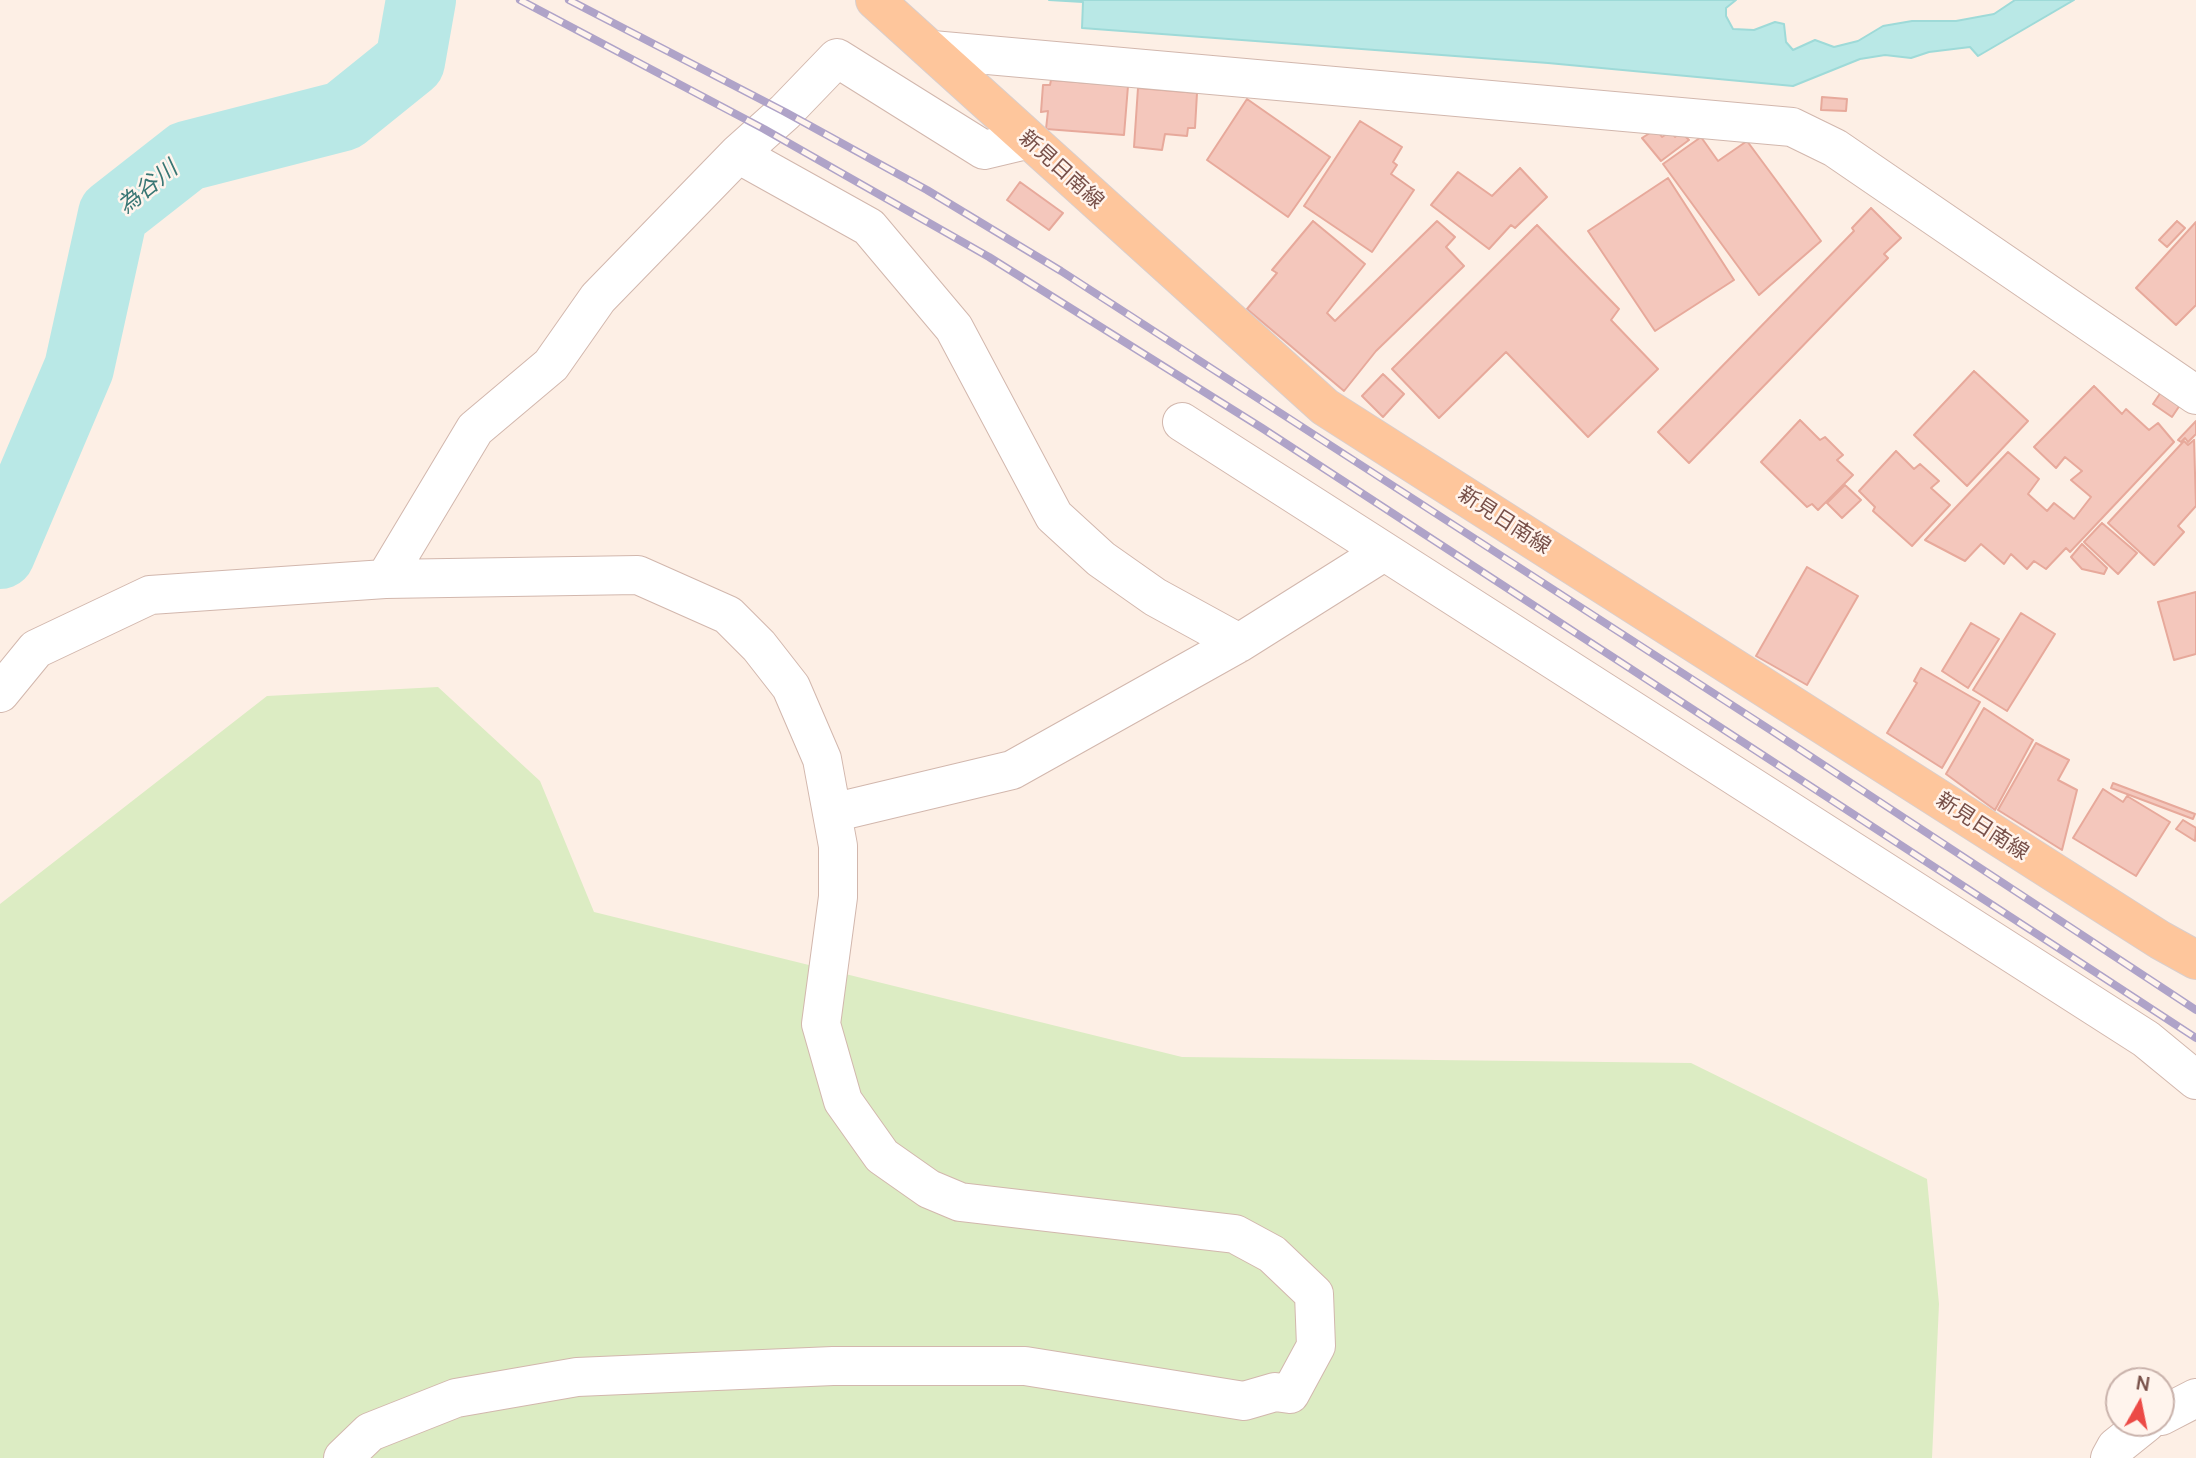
<!DOCTYPE html>
<meta charset="utf-8">
<style>
body{margin:0}
#map{position:relative;width:2196px;height:1458px;overflow:hidden;background:#fdefe5;font-family:Manrope,sans-serif}
canvas{display:block}
.north{position:absolute;left:2105px;top:1367px;width:70px;height:70px;box-sizing:border-box;background:#fff4ed;border:2px solid #c9b2ab;border-radius:50%;rotate:9deg;font-size:19px;font-weight:700;line-height:28px;text-align:center;color:#785049}
.north::after{content:'';display:block;margin:auto;width:24px;height:32px;background:#ec4a46;clip-path:polygon(50% 0,100% 100%,50% 72%,0 100%)}
</style>
<div id="map">
<canvas width="2196" height="1458"></canvas>
<div class="north">N</div>
</div>
<script>
const ctx = document.querySelector('canvas').getContext('2d');
ctx.lineJoin = 'round';
function fillPath(path, color) { ctx.fillStyle = color; ctx.fill(path, 'evenodd'); }
const poly = rows => new Path2D(rows.map(r => 'M' + r).join(''));
function strokePath(path, color, width, dash) { ctx.strokeStyle = color; ctx.lineWidth = width; ctx.lineCap = dash ? 'butt' : 'round'; ctx.setLineDash(dash || []); ctx.stroke(path); }
function write(font, color, halo, rows, align = 'center') {
  ctx.font = font + ' Manrope,"Noto Sans JP",sans-serif'; ctx.lineWidth = 5; ctx.setLineDash([]); ctx.textBaseline = 'middle'; ctx.strokeStyle = halo; ctx.fillStyle = color; for (const [text, x, y, turn = 0] of rows) {
    ctx.save(); ctx.translate(x, y); ctx.rotate((+turn || 0) * Math.PI / 180); ctx.textAlign = isNaN(turn) ? turn : align; if (halo) ctx.strokeText(text, 0, 0); ctx.fillText(text, 0, 0); ctx.restore();
  }
}
const green = poly([
 [438,687,540,781,594,912,1182,1057,1691,1063,1927,1179,1939,1304,1932,1458,0,1458,0,904,267,696]
]);
const water = poly([
 [1049,0,1736,0,1726,8,1726,16,1733,29,1754,30,1775,22,1784,24,1786,42,1793,50,1815,40,1834,47,1858,41,1883,26,1912,21,1956,21,1994,14,2015,0,2074,0,1978,56,1970,47,1929,52,1911,58,1885,55,1860,59,1793,86,1548,63,1082,28,1083,2,1049,0]
]);
const river = poly([
 [0,554,79,368,113,214,187,156,343,116,410,62,421,0]
]);
const building = poly([
 [1051,80,1128,86,1124,135,1046,129,1048,111,1041,112,1043,85,1050,85,1051,80],
 [1138,88,1197,93,1195,128,1188,128,1187,136,1165,134,1162,150,1134,147,1138,88],
 [1822,97,1847,99,1846,111,1821,110,1822,97],
 [1247,99,1330,157,1288,217,1207,160,1247,99],
 [1360,121,1402,147,1393,162,1397,165,1391,174,1414,190,1372,252,1304,206,1360,121],
 [1656,129,1662,137,1671,131,1675,137,1681,132,1689,140,1661,161,1642,138,1656,129],
 [1701,137,1718,161,1747,141,1821,241,1759,295,1663,164,1701,137],
 [1520,168,1547,197,1515,228,1511,225,1489,249,1431,205,1458,172,1492,196,1520,168],
 [1668,178,1734,280,1655,331,1588,231,1668,178],
 [1020,182,1063,213,1049,230,1007,200,1020,182],
 [1871,208,1901,238,1884,254,1888,258,1689,463,1658,432,1854,231,1852,228,1871,208],
 [1313,221,1365,264,1327,313,1335,321,1437,221,1455,237,1446,247,1464,266,1376,351,1344,391,1247,309,1277,273,1272,270,1313,221],
 [2177,221,2185,228,2167,247,2159,240,2177,221],
 [2196,222,2196,305,2176,325,2136,288,2196,222],
 [1537,225,1619,309,1611,320,1658,369,1588,437,1506,352,1439,418,1392,369,1537,225],
 [1974,371,2028,421,1967,486,1914,435,1974,371],
 [1383,374,1404,394,1383,417,1362,396,1383,374],
 [2094,386,2122,414,2126,409,2149,430,2158,423,2174,442,2070,552,2066,548,2046,569,2034,561,2027,569,2011,554,2004,564,1981,544,1965,561,1925,540,2008,452,2039,479,2028,494,2047,511,2054,503,2074,519,2091,497,2071,480,2082,471,2065,457,2056,468,2034,447,2094,386],
 [2161,392,2180,405,2172,417,2153,404,2161,392],
 [1800,420,1820,440,1825,437,1843,455,1837,460,1853,475,1818,510,1812,504,1807,507,1761,462,1800,420],
 [2196,421,2196,434,2188,442,2185,438,2181,442,2178,440,2196,421],
 [2194,440,2196,506,2178,526,2184,532,2154,565,2108,523,2184,441,2188,445,2194,440],
 [1896,451,1914,469,1920,464,1939,481,1931,488,1950,505,1912,546,1873,511,1875,507,1859,491,1896,451],
 [1845,485,1861,500,1842,518,1827,503,1845,485],
 [2102,523,2137,553,2118,574,2084,542,2102,523],
 [2082,544,2107,568,2104,574,2082,569,2071,557,2082,544],
 [1807,567,1858,596,1807,685,1756,656,1807,567],
 [2196,592,2196,654,2174,660,2158,602,2196,592],
 [2021,613,2055,634,2007,711,1973,690,2021,613],
 [1971,623,1999,639,1968,688,1942,671,1971,623],
 [1921,668,1980,702,1942,768,1887,733,1917,683,1914,681,1921,668],
 [1984,708,2033,740,1995,810,1946,774,1984,708],
 [2036,743,2069,760,2058,780,2077,790,2062,850,1998,810,2036,743],
 [2113,783,2195,814,2193,819,2111,788,2113,783],
 [2103,789,2123,802,2127,796,2170,822,2136,876,2073,838,2103,789],
 [2183,820,2196,828,2195,841,2176,829,2183,820]
]);
const minor = poly([
 [932,50,1792,127,1835,148,2196,395],
 [738,154,869,227,954,328,1054,516,1101,559,1155,597,1239,643],
 [1182,422,2146,1039,2196,1080],
 [385,579,475,429,551,365,598,298,738,154,785,112,837,58,984,150,1026,140],
 [0,693,36,649,150,595,385,579,638,575,728,615,759,646,791,687,822,759,838,846,838,897,821,1024,843,1101,882,1156,929,1189,960,1202,1235,1234,1272,1254,1314,1294,1316,1346,1290,1394,1275,1392,1244,1401,1025,1366,833,1366,577,1377,456,1398,370,1432,343,1458],
 [832,813,1012,770,1239,643,1382,553],
 [2161,1416,2196,1398],
 [2110,1458,2116,1447,2146,1423]
]);
const major = poly([
 [875,0,1325,407,2160,940,2196,960]
]);
const rail = poly([
 [520,0,764,129,989,257,1262,428,2196,1038],
 [569,0,785,112,927,190,1061,271,1772,731,2196,1010]
]);
const streetNames = [
 ["新見日南線",1061,170,42],
 ["新見日南線",1504,521,33],
 ["新見日南線",1982,827,33]
];
const waterNames = [
 ["為谷川",148,188,-39]
];
fillPath(green, '#dcecc3');
fillPath(water, '#b9e8e6');
strokePath(water, '#9edad8', 2);
strokePath(river, '#b9e8e6', 70);
fillPath(building, '#f4c7bc');
strokePath(building, '#e7a99b', 2);
strokePath(minor, '#d2b7ad', 40);
strokePath(major, '#d9cecc', 40);
strokePath(minor, '#fff', 38);
strokePath(major, '#fec69c', 38);
strokePath(rail, '#afa3c8', 8);
strokePath(rail, '#fff4ed', 5, [16]);
write('21px', '#785049', '#fff4ed', streetNames);
write('italic 23px', '#397674', '#fff4ed', waterNames);
</script>
